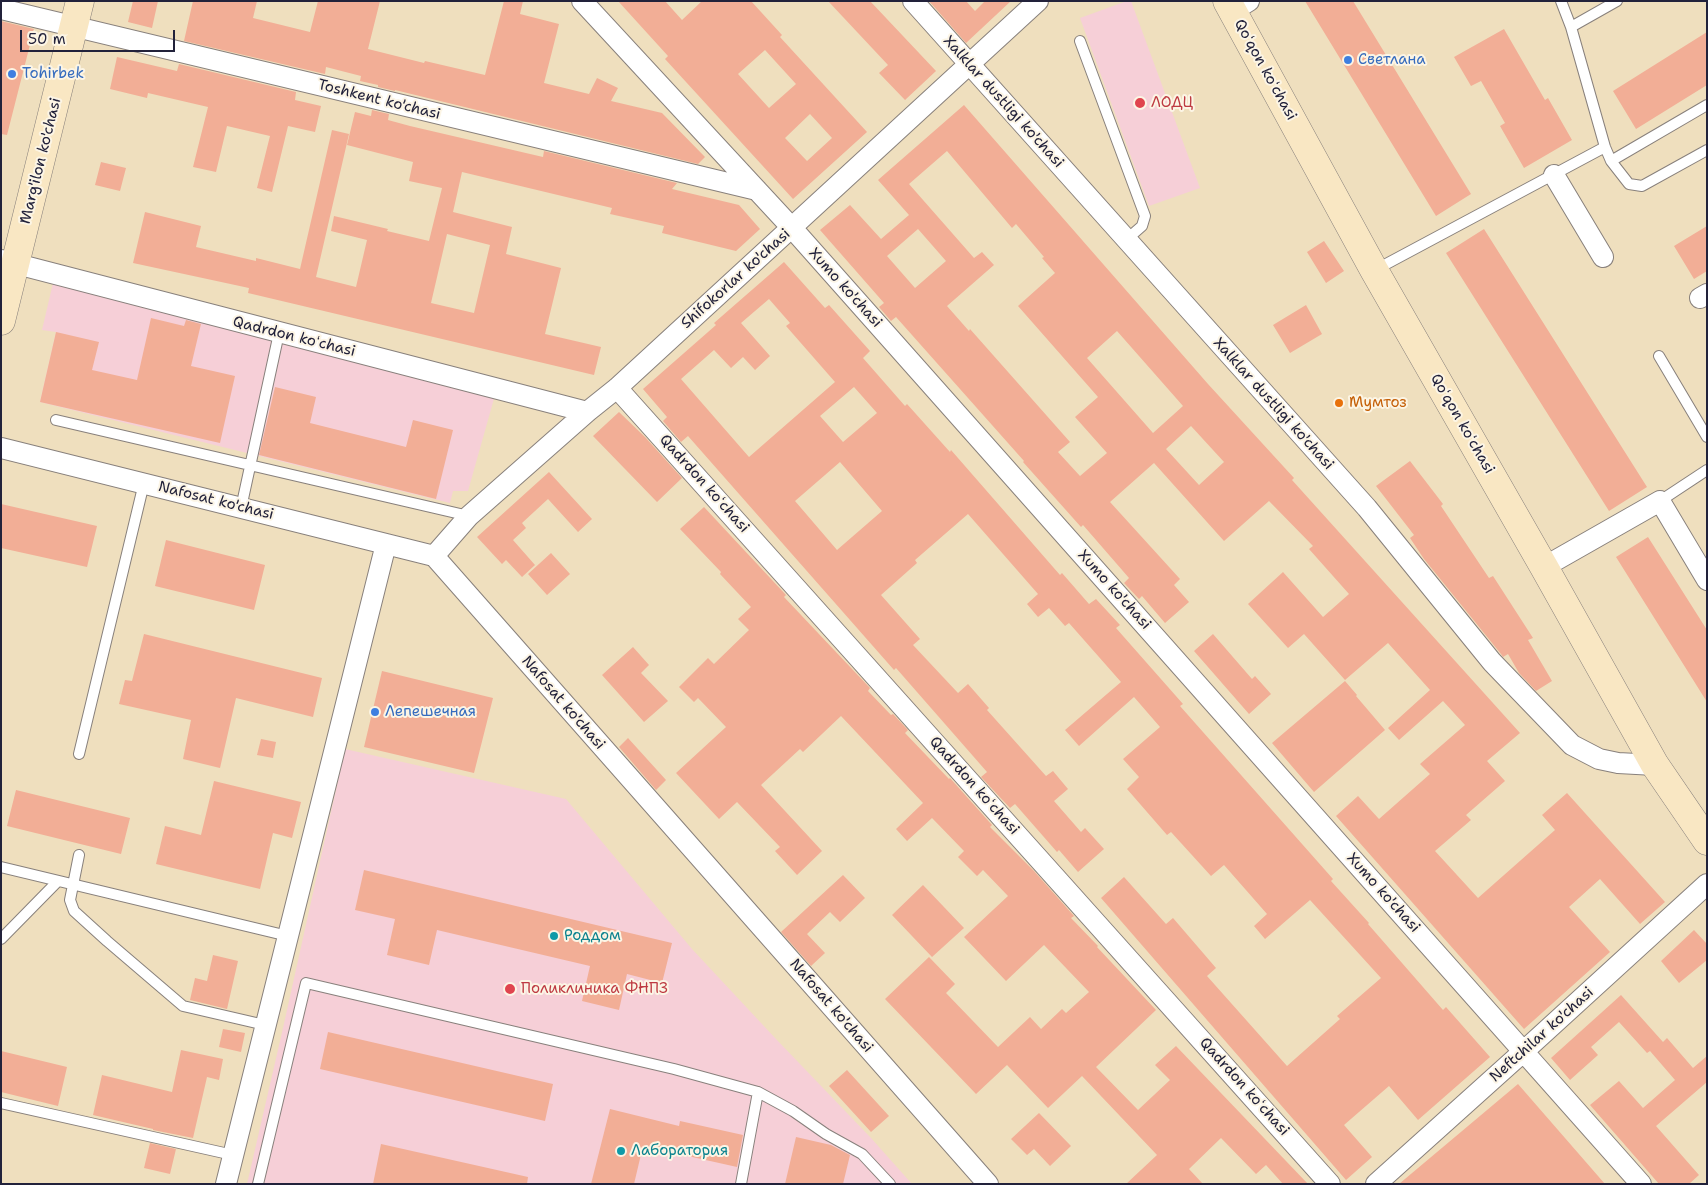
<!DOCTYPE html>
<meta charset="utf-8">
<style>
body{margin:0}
#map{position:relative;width:1708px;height:1185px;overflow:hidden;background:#efdfbe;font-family:"Shantell Sans",sans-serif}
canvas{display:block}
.frame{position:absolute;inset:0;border:2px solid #22223b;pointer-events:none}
.scale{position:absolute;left:20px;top:30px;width:155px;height:22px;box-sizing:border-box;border:2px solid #22223b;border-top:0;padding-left:6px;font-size:15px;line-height:18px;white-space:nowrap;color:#22223b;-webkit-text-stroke:4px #fcf5e5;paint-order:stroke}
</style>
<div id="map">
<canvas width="1708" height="1185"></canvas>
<div class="frame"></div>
<div class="scale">50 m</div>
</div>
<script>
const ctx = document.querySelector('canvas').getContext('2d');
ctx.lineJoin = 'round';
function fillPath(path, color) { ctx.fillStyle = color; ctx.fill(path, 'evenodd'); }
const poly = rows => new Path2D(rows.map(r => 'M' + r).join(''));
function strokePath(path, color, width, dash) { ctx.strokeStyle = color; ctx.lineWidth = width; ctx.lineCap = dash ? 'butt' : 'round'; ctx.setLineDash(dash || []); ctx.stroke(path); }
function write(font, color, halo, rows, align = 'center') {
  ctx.font = font + ' "Shantell Sans",sans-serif'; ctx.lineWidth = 4; ctx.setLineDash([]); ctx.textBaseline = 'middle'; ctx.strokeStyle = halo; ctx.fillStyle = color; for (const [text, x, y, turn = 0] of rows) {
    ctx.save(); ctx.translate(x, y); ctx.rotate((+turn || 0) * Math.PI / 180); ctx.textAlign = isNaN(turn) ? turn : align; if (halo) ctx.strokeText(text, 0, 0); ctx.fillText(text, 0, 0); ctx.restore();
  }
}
const built = poly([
 [1127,1,1131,1,1200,188,1149,206,1080,18],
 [53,283,495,395,468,491,453,491,450,503,40,402,56,332,42,330],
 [345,749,566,799,692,949,776,1039,871,1138,912,1184,247,1184,283,1028]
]);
const building = poly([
 [133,1,158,1,152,28,128,22],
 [193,1,257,1,253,18,310,32,318,1,380,1,368,49,424,63,425,61,485,75,504,1,523,1,520,14,559,24,544,83,589,94,597,78,618,88,611,101,662,113,705,157,698,164,395,90,395,91,378,87,378,85,360,81,361,76,326,67,325,74,184,41],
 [618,1,665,1,682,20,702,1,751,1,782,35,780,37,867,132,793,199,665,59,668,56],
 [765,50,796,84,769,108,738,74],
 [810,114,832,138,807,161,785,138],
 [828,1,870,1,936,71,905,100,879,73,888,65],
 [929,1,966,1,975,11,985,1,1011,1,966,43],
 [1305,1,1353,1,1471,194,1436,216],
 [1,21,34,29,7,135,1,134],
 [1504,29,1545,100,1548,98,1572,140,1524,168,1500,126,1505,123,1481,81,1471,86,1454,57],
 [1707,32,1707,85,1636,129,1613,91],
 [117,57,177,71,179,64,296,92,295,100,321,106,315,132,288,126,272,192,257,188,270,136,227,126,216,172,193,167,208,107,148,93,147,98,110,89],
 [964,105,1208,384,1294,478,1292,480,1520,733,1487,761,1505,781,1466,815,1471,820,1435,851,1478,898,1555,830,1542,815,1567,793,1665,902,1640,924,1600,879,1569,907,1610,952,1524,1029,1336,816,1358,796,1379,819,1430,774,1420,764,1465,725,1443,701,1399,740,1388,728,1430,690,1388,643,1345,680,1304,634,1288,648,1248,604,1283,572,1323,617,1349,594,1309,549,1313,546,1269,501,1224,541,1154,463,1110,502,1180,579,1174,585,1189,602,1165,623,1142,596,1139,599,1124,583,1129,578,1083,525,1081,527,1023,462,1024,461,896,317,891,321,879,307,884,303,820,230,850,205,881,239,909,215,878,180],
 [947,151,1012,228,1016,224,1044,257,1042,258,1055,273,1018,306,1098,397,1075,417,1107,453,1080,476,1058,452,1070,442,970,329,969,331,947,306,994,265,982,252,974,258,909,184],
 [918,229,946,261,915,288,887,256],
 [1117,331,1183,406,1153,433,1087,358],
 [1191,426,1224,462,1199,485,1166,449],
 [372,110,389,114,388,120,410,126,543,157,544,151,677,183,672,189,739,205,760,229,736,251,662,233,664,226,610,214,612,208,462,172,453,212,512,227,506,254,561,268,545,334,601,347,594,375,248,293,249,288,133,263,145,212,201,226,196,247,256,261,256,258,300,269,332,130,349,134,316,277,356,287,367,240,331,231,334,216,388,229,387,231,429,241,442,188,409,181,413,162,347,145,355,112,371,116],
 [447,234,490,245,474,313,431,303],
 [101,162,126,168,120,191,95,185],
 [1707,226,1707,271,1694,279,1674,246],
 [1484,229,1647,487,1609,511,1446,253],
 [1324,241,1344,271,1326,283,1307,252],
 [784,262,825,308,829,305,870,351,863,358,905,406,907,404,950,452,951,450,1060,575,1062,573,1089,604,1096,599,1120,625,1116,628,1183,704,1180,706,1333,879,1331,881,1369,923,1368,924,1443,1010,1446,1007,1490,1057,1418,1120,1389,1086,1344,1125,1372,1157,1346,1180,1101,898,1124,877,1166,924,1173,918,1216,968,1207,976,1287,1066,1340,1019,1337,1016,1381,978,1310,900,1265,939,1254,926,1267,914,1224,865,1211,876,1171,832,1167,835,1127,789,1139,777,1123,759,1160,727,1134,697,1079,746,1065,730,1121,682,1069,623,1065,626,1049,608,1038,617,1027,604,1038,594,968,514,915,560,917,563,881,595,920,639,913,645,958,693,968,684,989,708,987,710,1046,776,1053,771,1068,789,1054,801,1081,832,1085,828,1104,849,1078,872,1059,850,1057,852,1015,804,1010,808,981,777,987,772,896,668,894,670,688,436,681,442,663,421,667,417,643,389,716,325,714,323],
 [769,299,790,323,786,326,835,382,749,457,681,379,714,350,731,368,743,357,755,370,770,356,741,323],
 [854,387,877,413,843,442,820,416],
 [840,462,882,511,837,550,795,501],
 [1306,305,1322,334,1290,353,1273,325],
 [151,318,184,326,186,320,201,324,191,366,235,376,220,443,40,402,56,332,99,342,92,370,137,380],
 [275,387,316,397,310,423,406,447,413,420,453,430,436,499,259,455],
 [619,412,645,437,682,478,657,502,593,436],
 [1410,461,1443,504,1441,506,1489,578,1493,576,1533,638,1528,640,1552,681,1536,691,1519,673,1508,654,1503,657,1501,654,1424,559,1410,538,1414,535,1376,486],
 [549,472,592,519,578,532,548,499,522,523,526,528,513,540,535,565,522,577,506,560,502,564,477,537],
 [1,504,97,526,87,567,1,548],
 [704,507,786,595,784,597,870,688,868,691,891,715,893,714,908,730,905,733,949,779,950,778,992,825,990,827,1034,871,1074,916,1071,918,1098,946,1097,947,1156,1010,1096,1067,1138,1110,1170,1080,1155,1065,1176,1046,1308,1184,1283,1184,1266,1165,1256,1174,1221,1138,1189,1169,1203,1184,1126,1184,1157,1155,1082,1076,1048,1108,1007,1065,976,1094,885,999,929,957,955,984,946,993,998,1047,1030,1017,1041,1029,1062,1009,1066,1013,1089,992,1044,945,1006,981,964,937,1008,896,983,870,977,876,958,857,964,851,932,818,907,841,896,829,923,803,841,716,803,752,800,749,761,785,822,851,797,875,775,851,780,847,737,802,719,819,676,773,726,727,698,698,694,702,679,687,708,658,714,664,749,630,738,619,751,607,720,574,721,572,680,529],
 [1648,537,1707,630,1707,702,1616,557],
 [166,540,265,565,254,610,155,586],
 [551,553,570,574,547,595,528,574],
 [144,634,322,678,313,717,236,698,220,768,183,759,191,720,119,704,125,680,132,681],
 [1213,634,1252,679,1255,676,1271,694,1249,714,1194,651],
 [633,647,649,665,641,673,668,701,644,722,602,675],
 [382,671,493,698,474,773,364,747],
 [1345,681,1357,695,1356,696,1385,730,1314,792,1272,743],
 [628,738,666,780,656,790,619,747],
 [261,739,276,742,273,758,257,755],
 [214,781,301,802,292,838,273,833,260,889,156,864,165,826,201,835],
 [16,790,130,818,121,854,7,826],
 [364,870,672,943,662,983,627,974,619,1010,582,1001,590,966,437,930,429,965,387,955,395,919,355,910],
 [843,875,865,898,840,922,830,912,807,934,825,953,811,966,781,932],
 [923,885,964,928,932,957,892,915],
 [1694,930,1707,944,1707,960,1679,983,1661,961],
 [213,955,238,961,227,1009,190,1000,195,978,207,981],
 [1621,995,1663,1042,1667,1038,1693,1068,1707,1056,1707,1082,1656,1126,1699,1175,1689,1184,1659,1184,1590,1105,1619,1081,1643,1108,1675,1080,1650,1051,1647,1053,1619,1022,1591,1047,1598,1055,1570,1080,1551,1058],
 [223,1029,245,1033,241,1052,219,1047],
 [328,1032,553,1084,545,1121,320,1069],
 [181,1050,223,1059,219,1080,207,1077,193,1138,153,1130,153,1129,93,1115,102,1075,172,1092],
 [1,1051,67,1067,58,1106,1,1092],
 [847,1070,889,1116,871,1132,829,1086],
 [1518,1084,1605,1184,1399,1184],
 [610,1109,679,1126,680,1121,743,1135,737,1167,643,1146,634,1184,591,1184],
 [1039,1113,1071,1146,1050,1166,1034,1149,1027,1155,1011,1139],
 [796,1137,831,1145,850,1155,843,1184,785,1184],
 [150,1143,176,1149,170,1174,144,1168],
 [381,1144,528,1177,527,1184,373,1184]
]);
const lane = poly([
 [1561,1,1571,27,1605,147,1611,161,1629,184,1642,186,1707,150],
 [1571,27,1617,1],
 [1080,41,1145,216,1142,226,1126,240],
 [1611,161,1707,105],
 [1375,270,1605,147],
 [1659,356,1707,437],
 [56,420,469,516],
 [1660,501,1707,470],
 [241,508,279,333],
 [79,754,144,483],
 [79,855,70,900,74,911,107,941,183,1006,265,1025],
 [1,867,288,936],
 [1,939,58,881],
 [1,1103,233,1155],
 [258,1184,306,983,674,1069,758,1092],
 [741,1184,758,1092,793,1111,826,1134,862,1154,890,1184]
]);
const street = poly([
 [582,1,792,228,1641,1184],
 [913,1,1367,508,1492,662,1572,745,1599,759,1618,763,1655,765],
 [1,9,757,190],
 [1233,11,1249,1],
 [1554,175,1603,257],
 [1,260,587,412],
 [1700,298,1707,294],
 [617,388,1330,1184],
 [1,448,434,556,988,1184],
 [434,556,469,516,587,412,617,388,1038,1],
 [1544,567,1660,501,1707,580],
 [226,1184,386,544],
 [1376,1184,1524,1051,1707,884]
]);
const secondary = poly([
 [1227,1,1374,270,1544,567,1655,765,1707,841],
 [1,321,80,1]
]);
const markers = [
 [1348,60,5,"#3f7fe0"],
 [12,74,5,"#3f7fe0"],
 [1140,103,6,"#e0444e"],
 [1339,403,5,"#e8710a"],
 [375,712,5,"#3f7fe0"],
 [554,936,5,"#0f9aa8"],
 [510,989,6,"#e0444e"],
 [621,1151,5,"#0f9aa8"]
];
const shopNames = [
 ["Светлана",1358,60],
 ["Tohirbek",22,74],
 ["Лепешечная",385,712]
];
const streetNames = [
 ["Qoʻqon koʻchasi",1265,70,61],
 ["Toshkent ko'chasi",379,100,14],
 ["Xalklar dustligi ko'chasi",1003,102,48],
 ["Marg'ilon ko'chasi",41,161,-76],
 ["Shifokorlar ko'chasi",736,279,-42],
 ["Xumo ko'chasi",845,288,48],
 ["Qadrdon koʻchasi",294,337,14],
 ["Xalklar dustligi ko'chasi",1273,404,48],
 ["Qoʻqon koʻchasi",1462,424,60],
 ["Qadrdon koʻchasi",704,484,48],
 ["Nafosat ko'chasi",216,501,14],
 ["Xumo ko'chasi",1114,590,48],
 ["Nafosat ko'chasi",563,703,49],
 ["Qadrdon koʻchasi",974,786,48],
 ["Xumo ko'chasi",1383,893,48],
 ["Nafosat ko'chasi",831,1006,49],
 ["Neftchilar ko'chasi",1542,1035,-42],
 ["Qadrdon koʻchasi",1244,1087,48]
];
const healthNames = [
 ["ЛОДЦ",1151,103],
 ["Поликлиника ФНПЗ",521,989]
];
const foodNames = [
 ["Mумтоз",1349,403]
];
const cultureNames = [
 ["Роддом",564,936],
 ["Лаборатория",631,1151]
];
fillPath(built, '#f6cfd7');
fillPath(building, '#f2ae96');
strokePath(lane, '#88807c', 12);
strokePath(street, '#88807c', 22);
strokePath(secondary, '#88807c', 29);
strokePath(lane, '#fff', 10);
strokePath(street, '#fff', 20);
strokePath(secondary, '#f9e7c3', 28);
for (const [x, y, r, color] of markers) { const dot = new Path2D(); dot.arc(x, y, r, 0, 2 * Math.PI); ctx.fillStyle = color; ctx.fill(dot); strokePath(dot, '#fcf5e5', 2); }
write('15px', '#366cbe', '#fcf5e5', shopNames, 'left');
write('15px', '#22223b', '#fcf5e5', streetNames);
write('15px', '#be3a42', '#fcf5e5', healthNames, 'left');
write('15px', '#c56008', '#fcf5e5', foodNames, 'left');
write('15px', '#0d838f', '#fcf5e5', cultureNames, 'left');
</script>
